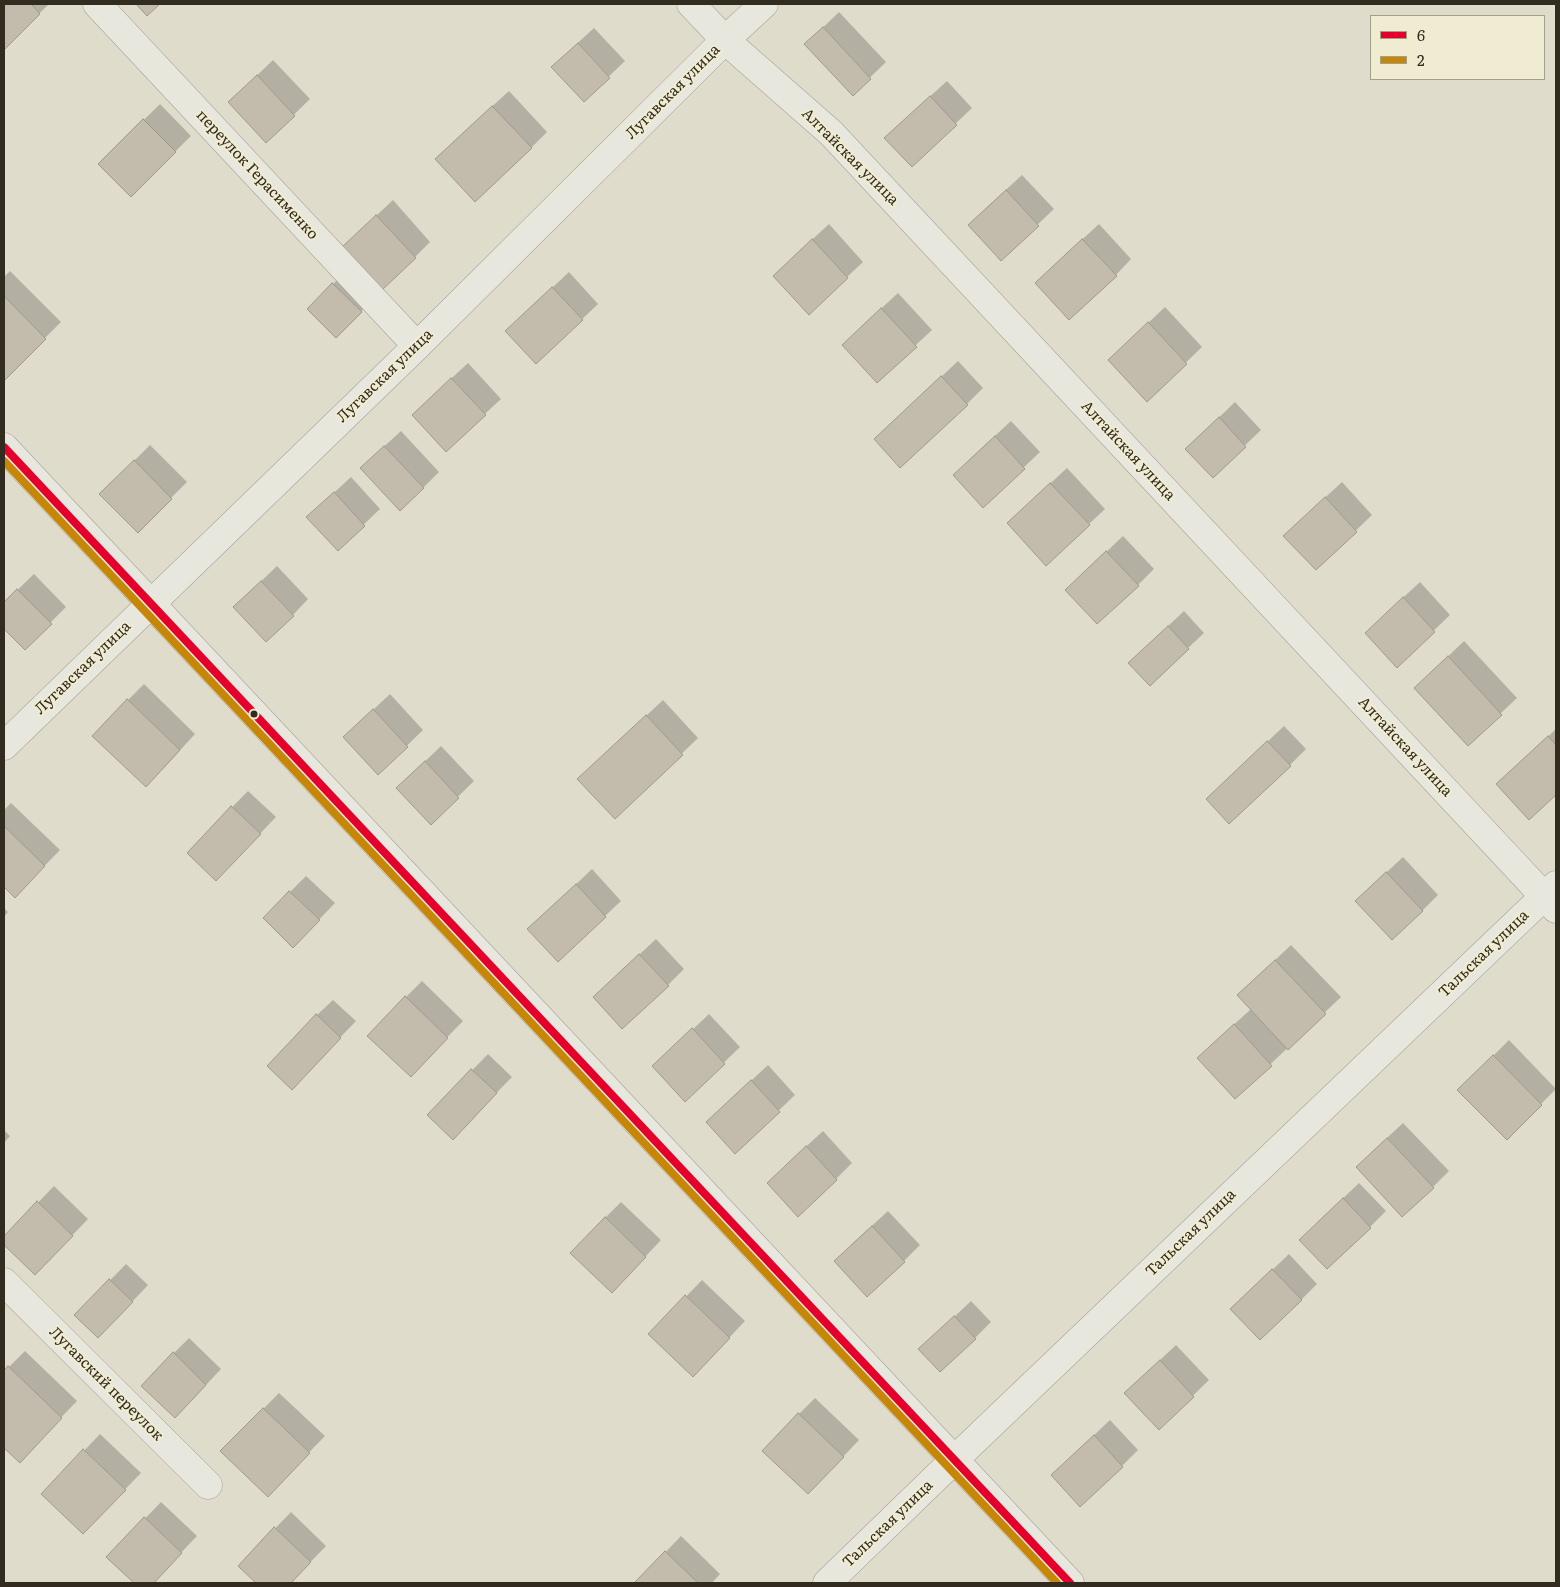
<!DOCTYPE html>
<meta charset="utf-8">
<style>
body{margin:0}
#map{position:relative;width:1560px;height:1587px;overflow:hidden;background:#e0dccc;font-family:Literata,serif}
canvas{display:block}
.frame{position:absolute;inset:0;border:5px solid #322b1f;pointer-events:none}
.legend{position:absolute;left:1370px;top:15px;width:175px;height:65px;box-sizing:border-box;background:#f0ecd2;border:1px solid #a49f8a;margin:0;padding:6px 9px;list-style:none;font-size:15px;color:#322b1f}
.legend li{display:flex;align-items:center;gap:10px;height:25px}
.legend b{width:25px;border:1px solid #a49f8a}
</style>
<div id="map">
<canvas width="1560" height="1587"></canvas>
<div class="frame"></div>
<ul class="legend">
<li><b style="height:6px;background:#e4002b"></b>6</li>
<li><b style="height:6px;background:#c68708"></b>2</li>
</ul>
</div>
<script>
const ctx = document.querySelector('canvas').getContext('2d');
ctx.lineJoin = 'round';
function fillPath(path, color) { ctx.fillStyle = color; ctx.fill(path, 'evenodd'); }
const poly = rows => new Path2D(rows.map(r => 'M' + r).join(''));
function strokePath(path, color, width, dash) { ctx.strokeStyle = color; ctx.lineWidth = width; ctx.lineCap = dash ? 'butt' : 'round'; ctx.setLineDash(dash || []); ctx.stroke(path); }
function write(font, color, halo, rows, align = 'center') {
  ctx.font = font + ' Literata,serif'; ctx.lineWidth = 4; ctx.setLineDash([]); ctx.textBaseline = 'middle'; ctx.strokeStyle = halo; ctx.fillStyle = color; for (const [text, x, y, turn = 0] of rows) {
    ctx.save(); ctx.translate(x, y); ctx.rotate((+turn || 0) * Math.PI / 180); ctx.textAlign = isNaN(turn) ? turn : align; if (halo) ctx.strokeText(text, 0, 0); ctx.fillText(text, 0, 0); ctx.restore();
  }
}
const shadow = poly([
 [4,4,49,4,4,48],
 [839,12,886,62,853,94,806,44],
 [594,28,625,61,584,100,569,51],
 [273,60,310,99,267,141,246,86],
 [947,81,972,108,912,165,902,122],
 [509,91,547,132,531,148,452,143],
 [160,104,191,136,131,195,99,164],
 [1022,175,1054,209,1001,259,985,209],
 [393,200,430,242,415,257,360,231],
 [829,224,863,262,847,277,790,260],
 [1099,224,1131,259,1116,275,1052,267],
 [349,268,377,295,352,321,308,309],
 [10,271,61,322,4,379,4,277],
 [569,272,598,304,536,363,523,315],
 [898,293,932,330,877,381,859,329],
 [1165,307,1202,347,1147,400,1109,360],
 [958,361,983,388,967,404,891,424],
 [468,363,501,399,446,450,429,399],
 [1235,402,1261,430,1213,476,1203,433],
 [1011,421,1040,452,983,506,970,459],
 [401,431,439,472,423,488,378,452],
 [150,445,187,482,138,531,101,494],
 [1067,468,1105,509,1089,524,1025,507],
 [351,477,380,509,338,549,324,502],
 [1342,482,1372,515,1316,569,1301,520],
 [1123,536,1154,569,1138,585,1083,574],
 [277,566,308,599,293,615,251,591],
 [34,574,66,607,25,648,4,627,4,603],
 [1420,582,1450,615,1397,666,1382,617],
 [1184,611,1204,633,1188,648,1146,647],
 [1464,641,1517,698,1468,744,1432,672],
 [144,684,195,734,162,770,128,700],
 [390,694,423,730,378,774,360,722],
 [663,700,698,738,615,818,595,764],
 [1284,726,1306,749,1290,765,1224,783],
 [1556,729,1556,793,1529,818,1514,769],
 [441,746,474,781,431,823,414,772],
 [248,791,276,817,232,863,188,852],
 [11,803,60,850,15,896,4,885,4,810],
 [1403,857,1438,895,1422,911,1373,885],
 [592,869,621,901,605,916,545,914],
 [306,876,335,903,309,930,264,918],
 [4,908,8,912,4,917],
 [656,939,684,969,668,985,610,982],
 [1291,945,1341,997,1235,1098,1215,1042,1251,1009,1254,980],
 [422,981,463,1021,426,1059,406,997],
 [333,1000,356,1021,307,1072,317,1015],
 [709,1014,740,1047,685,1100,670,1051],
 [1509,1040,1556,1089,1507,1138,1459,1090],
 [488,1054,512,1077,468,1122,429,1115],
 [768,1065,795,1095,735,1152,723,1107],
 [1403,1123,1449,1171,1433,1187,1373,1151],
 [4,1130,10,1136,4,1143],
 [823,1131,852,1163,836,1179,784,1167],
 [1359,1183,1386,1211,1370,1227,1316,1224],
 [54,1186,88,1219,35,1274,4,1243,4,1238],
 [621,1202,661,1240,628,1275,605,1218],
 [888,1211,920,1245,904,1261,851,1245],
 [1289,1254,1317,1284,1301,1300,1248,1293],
 [126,1264,148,1285,114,1321,76,1315],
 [702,1280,745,1321,708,1360,650,1334],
 [971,1301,991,1322,975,1338,936,1334],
 [189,1338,221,1369,191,1401,174,1353],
 [1176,1345,1209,1380,1159,1429,1125,1393],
 [25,1351,77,1401,19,1461,4,1446,4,1372],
 [279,1393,325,1436,283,1479,222,1451],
 [815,1398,859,1440,824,1477,799,1414],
 [1110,1420,1138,1450,1122,1466,1069,1459],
 [100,1434,141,1473,98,1517,43,1494],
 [161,1502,197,1536,152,1583,136,1583,108,1557],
 [291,1512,326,1546,290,1583,258,1583,239,1566],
 [681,1536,720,1574,712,1583,636,1583]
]);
const building = poly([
 [4,4,31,4,40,14,4,50,4,4],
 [136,4,160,4,147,16,136,4],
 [823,27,871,79,853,96,804,44,823,27],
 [578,43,610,78,584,102,551,67,578,43],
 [257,75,295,116,266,143,228,102,257,75],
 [930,96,957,125,912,167,884,138,930,96],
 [492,106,532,148,475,202,435,159,492,106],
 [143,119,176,152,131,197,98,164,143,119],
 [1006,190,1039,226,1001,261,968,225,1006,190],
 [376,215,416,258,382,290,342,247,376,215],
 [812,239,848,278,809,315,773,276,812,239],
 [1082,239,1117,276,1069,320,1035,283,1082,239],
 [332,283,362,312,336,338,307,309,332,283],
 [552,287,583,320,536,364,505,331,552,287],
 [4,296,46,339,4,381,4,296],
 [881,308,917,347,877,383,842,345,881,308],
 [1148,322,1187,364,1147,402,1108,360,1148,322],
 [941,376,968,405,900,468,874,439,941,376],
 [451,378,486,415,446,452,412,415,451,378],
 [1219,417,1246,447,1213,478,1185,449,1219,417],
 [995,436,1025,469,983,508,953,475,995,436],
 [384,446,424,488,400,511,360,468,384,446],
 [134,460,172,499,138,533,99,494,134,460],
 [1050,483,1090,525,1046,566,1007,523,1050,483],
 [334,492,365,526,338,551,306,517,334,492],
 [1325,497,1357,532,1316,570,1283,536,1325,497],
 [1106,551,1139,586,1097,624,1065,590,1106,551],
 [261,581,294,616,266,642,233,607,261,581],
 [17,589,52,624,25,650,4,629,4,602,17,589],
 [1403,597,1435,632,1397,668,1365,633,1403,597],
 [1168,626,1189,649,1150,686,1128,663,1168,626],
 [1448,656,1502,715,1468,746,1414,688,1448,656],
 [127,699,180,750,146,787,92,736,127,699],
 [373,709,408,747,378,775,343,737,373,709],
 [646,715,683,755,615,819,577,779,646,715],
 [1548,736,1556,745,1556,795,1529,820,1496,784,1548,736],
 [1267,741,1291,766,1229,824,1206,799,1267,741],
 [425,761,459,798,431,825,396,788,425,761],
 [231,806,261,834,216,881,187,853,231,806],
 [4,826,45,866,15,898,4,887,4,826],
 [1386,872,1423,911,1392,940,1355,901,1386,872],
 [576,884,606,917,558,962,527,929,576,884],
 [289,891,320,920,293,948,263,918,289,891],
 [639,954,669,986,622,1029,593,997,639,954],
 [1275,960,1326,1014,1288,1050,1237,995,1275,960],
 [405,996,448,1038,411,1077,367,1036,405,996],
 [316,1014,341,1038,292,1090,267,1066,316,1014],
 [1234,1024,1272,1066,1235,1099,1197,1058,1234,1024],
 [692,1028,725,1064,685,1102,652,1066,692,1028],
 [1493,1055,1542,1105,1507,1140,1457,1090,1493,1055],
 [471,1069,497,1093,453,1140,427,1115,471,1069],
 [751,1080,780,1112,735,1154,706,1122,751,1080],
 [1387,1138,1434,1188,1402,1217,1356,1167,1387,1138],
 [806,1146,837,1180,798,1217,767,1183,806,1146],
 [1343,1198,1371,1228,1327,1269,1299,1240,1343,1198],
 [37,1201,73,1236,35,1275,4,1245,4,1236,37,1201],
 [605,1217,646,1257,612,1293,570,1253,605,1217],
 [872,1226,905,1262,867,1297,834,1261,872,1226],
 [1272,1269,1302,1300,1260,1340,1230,1309,1272,1269],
 [109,1279,133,1302,98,1338,74,1315,109,1279],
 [685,1295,730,1338,693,1377,648,1334,685,1295],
 [954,1316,976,1339,940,1372,918,1349,954,1316],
 [173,1352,206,1385,175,1418,141,1386,173,1352],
 [1160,1360,1194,1397,1159,1430,1124,1393,1160,1360],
 [8,1366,62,1418,20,1463,4,1448,4,1370,8,1366],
 [263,1408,310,1453,268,1497,220,1451,263,1408],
 [798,1413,844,1457,808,1494,762,1451,798,1413],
 [1094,1435,1123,1467,1080,1507,1051,1475,1094,1435],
 [83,1449,126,1490,83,1534,41,1494,83,1449],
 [144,1517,182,1553,154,1583,134,1583,106,1557,144,1517],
 [274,1527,311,1562,291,1583,256,1583,238,1566,274,1527],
 [665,1551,698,1583,634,1583,665,1551]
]);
const minor = poly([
 [97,4,417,346],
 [691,4,725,40,831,133,1556,909],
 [4,447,1070,1583],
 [4,746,417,346,725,40,764,4],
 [4,1282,208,1485],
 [827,1583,954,1460,1556,885]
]);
const bus1 = poly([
 [4,447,1070,1583]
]);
const bus2 = poly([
 [4,461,1057,1583]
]);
const markers = [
 [254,714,4.5,"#322b1f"]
];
const streetNames = [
 ["Лугавская улица",673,92,-45],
 ["Алтайская улица",850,157,45],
 ["переулок Герасименко",257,175,47],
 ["Лугавская улица",385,376,-44],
 ["Алтайская улица",1128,451,47],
 ["Лугавская улица",83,668,-44],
 ["Алтайская улица",1405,747,47],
 ["Тальская улица",1484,954,-44],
 ["Тальская улица",1191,1233,-44],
 ["Лугавский переулок",106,1384,45],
 ["Тальская улица",888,1524,-44]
];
fillPath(shadow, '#0003');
fillPath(building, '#c3bcad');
strokePath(building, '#9f998c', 1);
strokePath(minor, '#a5a195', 29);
strokePath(minor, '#e8e7dd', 28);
strokePath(bus1, '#e4002b', 8);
strokePath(bus2, '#c68708', 8);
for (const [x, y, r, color] of markers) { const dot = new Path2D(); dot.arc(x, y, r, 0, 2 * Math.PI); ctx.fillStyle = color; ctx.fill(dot); strokePath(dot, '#f0ecd2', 2); }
write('15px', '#322b1f', '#f0ecd2', streetNames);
</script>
